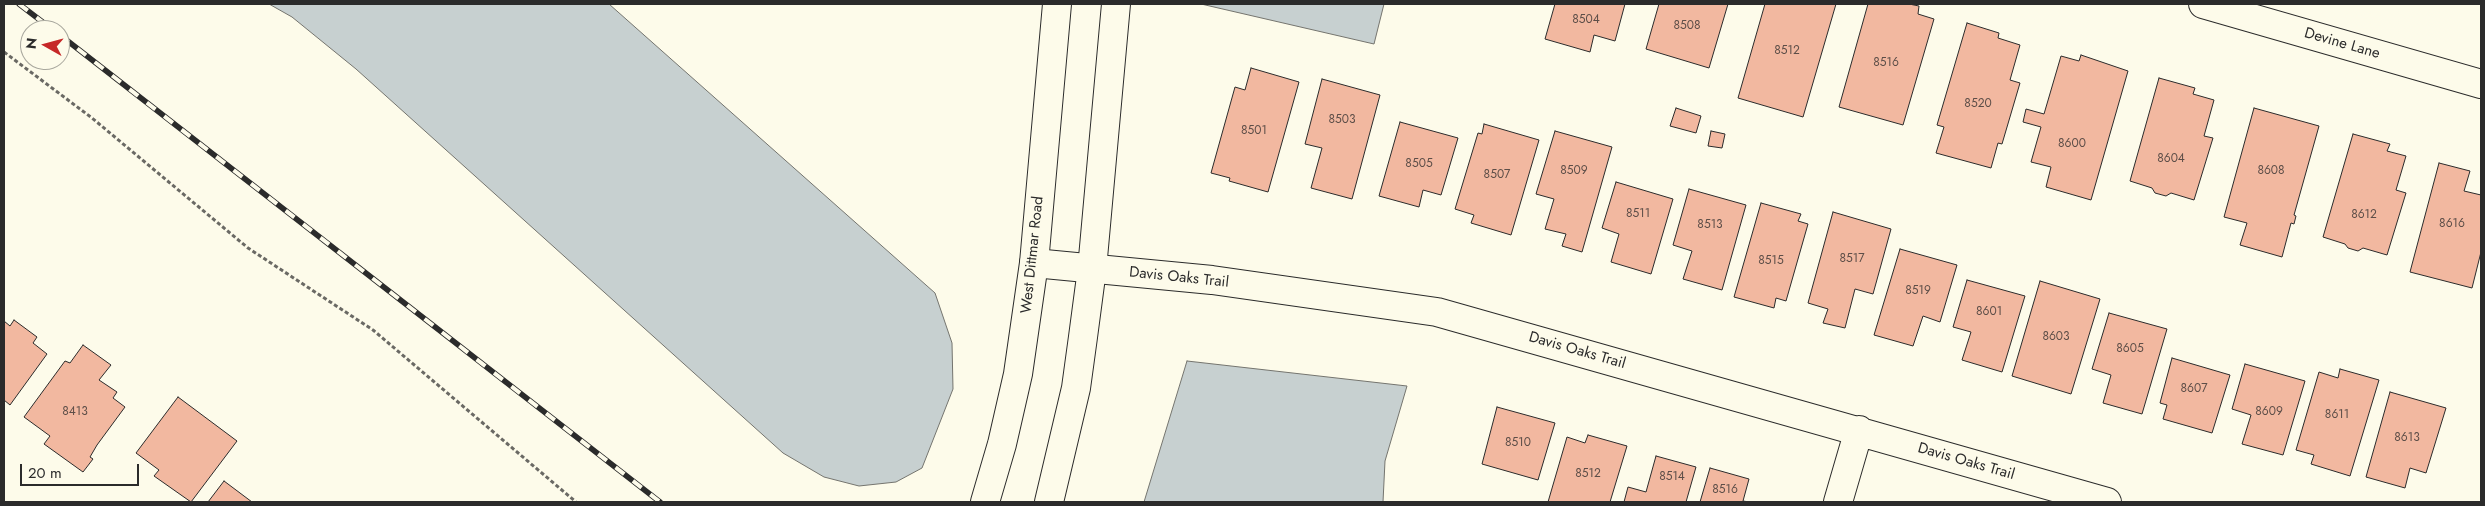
<!DOCTYPE html>
<style>
body{margin:0}
#map{position:relative;width:2485px;height:506px;overflow:hidden;background:#fdfbea;font-family:Jost,sans-serif}
canvas{display:block}
.frame{position:absolute;inset:0;border:5px solid #2b2b2b;pointer-events:none}
.north{position:absolute;left:20px;top:20px;width:50px;height:50px;box-sizing:border-box;background:#fdfbea;border:1px solid #a9a89e;border-radius:50%;rotate:277deg;font-size:14px;font-weight:700;line-height:20px;text-align:center;color:#2b2b2b}
.north::after{content:'';display:block;margin:auto;width:18px;height:22px;background:#c62828;clip-path:polygon(50% 0,100% 100%,50% 72%,0 100%)}
.scale{position:absolute;left:20px;top:464px;width:119px;height:22px;box-sizing:border-box;border:2px solid #2b2b2b;border-top:0;padding-left:6px;font-size:15px;line-height:18px;white-space:nowrap;color:#2b2b2b;-webkit-text-stroke:4px #fdfbea;paint-order:stroke}
</style>
<div id="map">
<canvas width="2485" height="506"></canvas>
<div class="frame"></div>
<div class="north">N</div>
<div class="scale">20 m</div>
</div>
<script>
const ctx = document.querySelector('canvas').getContext('2d');
ctx.lineJoin = 'round';
function fillPath(path, color) { ctx.fillStyle = color; ctx.fill(path, 'evenodd'); }
const poly = rows => new Path2D(rows.map(r => 'M' + r).join(''));
function strokePath(path, color, width, dash) { ctx.strokeStyle = color; ctx.lineWidth = width; ctx.lineCap = dash ? 'butt' : 'round'; ctx.setLineDash(dash || []); ctx.stroke(path); }
function write(font, color, halo, rows, align = 'center') {
  ctx.font = font + ' Jost,sans-serif'; ctx.lineWidth = 4; ctx.setLineDash([]); ctx.textBaseline = 'middle'; ctx.strokeStyle = halo; ctx.fillStyle = color; for (const [text, x, y, turn = 0] of rows) {
    ctx.save(); ctx.translate(x, y); ctx.rotate((+turn || 0) * Math.PI / 180); ctx.textAlign = isNaN(turn) ? turn : align; if (halo) ctx.strokeText(text, 0, 0); ctx.fillText(text, 0, 0); ctx.restore();
  }
}
const water = poly([
 [269,4,609,4,935,293,952,343,953,389,922,468,896,482,859,486,824,477,783,453,356,69,292,17,269,4],
 [1201,4,1384,4,1374,44,1201,4],
 [1187,361,1407,386,1385,461,1383,502,1144,502,1187,361]
]);
const building = poly([
 [1555,4,1625,4,1615,41,1594,35,1590,52,1545,39,1555,4],
 [1659,4,1728,4,1709,68,1646,49,1659,4],
 [1765,4,1836,4,1803,117,1738,98,1765,4],
 [1868,4,1909,4,1919,6,1918,14,1934,19,1903,125,1839,107,1868,4],
 [1967,23,1999,33,1998,38,2020,45,2010,80,2020,83,2002,144,1998,143,1991,168,1936,153,1944,127,1937,125,1967,23],
 [2081,55,2128,71,2091,200,2046,187,2051,167,2031,162,2041,127,2023,122,2026,109,2044,114,2061,56,2079,61,2081,55],
 [1251,68,1299,82,1268,192,1229,181,1230,178,1211,173,1235,87,1245,90,1251,68],
 [2159,78,2195,88,2193,94,2214,100,2204,136,2213,138,2194,200,2171,193,2166,196,2155,193,2152,188,2130,181,2159,78],
 [1322,79,1380,95,1352,199,1311,188,1322,148,1305,144,1322,79],
 [1676,108,1701,116,1696,133,1670,126,1676,108],
 [2254,108,2319,126,2294,215,2296,216,2294,224,2291,223,2282,257,2240,245,2247,223,2224,217,2254,108],
 [1400,122,1458,138,1441,195,1423,190,1419,207,1379,196,1400,122],
 [1484,124,1539,140,1511,235,1471,223,1474,215,1455,209,1478,133,1482,134,1484,124],
 [1555,131,1612,147,1582,252,1562,246,1566,234,1545,229,1554,199,1536,194,1555,131],
 [1711,131,1725,134,1722,148,1708,146,1711,131],
 [2353,134,2390,144,2387,151,2406,156,2396,190,2406,193,2387,255,2363,248,2358,251,2348,248,2345,244,2323,237,2353,134],
 [2439,163,2470,171,2464,191,2481,195,2481,252,2472,288,2410,272,2439,163],
 [1616,182,1673,199,1651,274,1611,262,1619,234,1602,228,1616,182],
 [1689,189,1746,205,1722,290,1683,279,1692,251,1673,245,1689,189],
 [1761,203,1801,214,1798,221,1808,224,1786,301,1776,298,1774,308,1734,297,1761,203],
 [1833,212,1891,229,1873,294,1855,289,1845,328,1823,323,1828,309,1808,303,1833,212],
 [1900,249,1957,265,1940,322,1923,316,1913,346,1874,335,1900,249],
 [1967,280,2025,296,2002,372,1962,360,1971,332,1953,327,1967,280],
 [2040,281,2100,299,2071,394,2012,376,2040,281],
 [2109,313,2167,329,2142,414,2103,403,2111,375,2092,369,2109,313],
 [14,320,37,337,33,343,47,354,10,405,4,400,4,321,10,326,14,320],
 [83,345,111,365,99,380,117,392,113,398,125,407,97,445,90,457,93,459,83,472,44,444,50,436,24,417,65,361,70,363,83,345],
 [2172,358,2230,375,2212,433,2163,419,2167,405,2160,403,2172,358],
 [2245,364,2305,381,2283,455,2242,444,2251,415,2232,409,2245,364],
 [2340,369,2379,380,2350,476,2311,464,2314,455,2296,450,2319,372,2338,378,2340,369],
 [2390,392,2446,408,2426,473,2410,468,2405,488,2366,477,2390,392],
 [178,397,237,441,191,502,154,476,159,470,136,453,178,397],
 [1497,407,1555,423,1538,480,1482,464,1497,407],
 [1588,435,1627,446,1610,502,1548,502,1567,437,1585,443,1588,435],
 [1656,456,1696,467,1686,502,1624,502,1628,487,1646,492,1656,456],
 [1710,468,1749,479,1743,501,1749,502,1700,502,1710,468],
 [224,481,252,502,208,502,224,481]
]);
const path = poly([
 [4,52,92,118,248,248,373,330,576,502]
]);
const street = poly([
 [2203,4,2481,84],
 [1034,263,1212,280,1437,312,2107,502],
 [1838,502,1859,430]
]);
const secondary = poly([
 [985,502,1002,444,1018,374,1034,263,1057,4],
 [1049,502,1076,388,1083,337,1092,269,1116,4]
]);
const rail = poly([
 [19,4,53,30],
 [60,35,660,502]
]);
const numberNames = [
 ["8504",1586,20],
 ["8508",1687,26],
 ["8512",1787,51],
 ["8516",1886,63],
 ["8520",1978,104],
 ["8503",1342,120],
 ["8501",1254,131],
 ["8600",2072,144],
 ["8604",2171,159],
 ["8505",1419,164],
 ["8509",1574,171],
 ["8608",2271,171],
 ["8507",1497,175],
 ["8511",1638,214],
 ["8612",2364,215],
 ["8616",2452,224],
 ["8513",1710,225],
 ["8517",1852,259],
 ["8515",1771,261],
 ["8519",1918,291],
 ["8601",1989,312],
 ["8603",2056,337],
 ["8605",2130,349],
 ["8607",2194,389],
 ["8413",75,412],
 ["8609",2269,412],
 ["8611",2337,415],
 ["8613",2407,438],
 ["8510",1518,443],
 ["8512",1588,474],
 ["8514",1672,477],
 ["8516",1725,490]
];
const streetNames = [
 ["Devine Lane",2342,44,16],
 ["West Dittmar Road",1033,255,-84],
 ["Davis Oaks Trail",1179,278,6],
 ["Davis Oaks Trail",1577,351,16],
 ["Davis Oaks Trail",1966,462,16]
];
fillPath(water, '#c7d0d0');
strokePath(water, '#74746e', 1);
fillPath(building, '#f2b8a0');
strokePath(building, '#2b2b2b', 1);
strokePath(street, '#2b2b2b', 30);
strokePath(secondary, '#2b2b2b', 30);
strokePath(path, '#6a6964', 3, [4, 2.5]);
strokePath(street, '#fdfbea', 28);
strokePath(secondary, '#fdfbea', 28);
strokePath(rail, '#2b2b2b', 5.5);
strokePath(rail, '#fdfbea', 4, [11]);
write('12px', '#5d4e48', null, numberNames);
write('15px', '#2b2b2b', '#fdfbea', streetNames);
</script>
